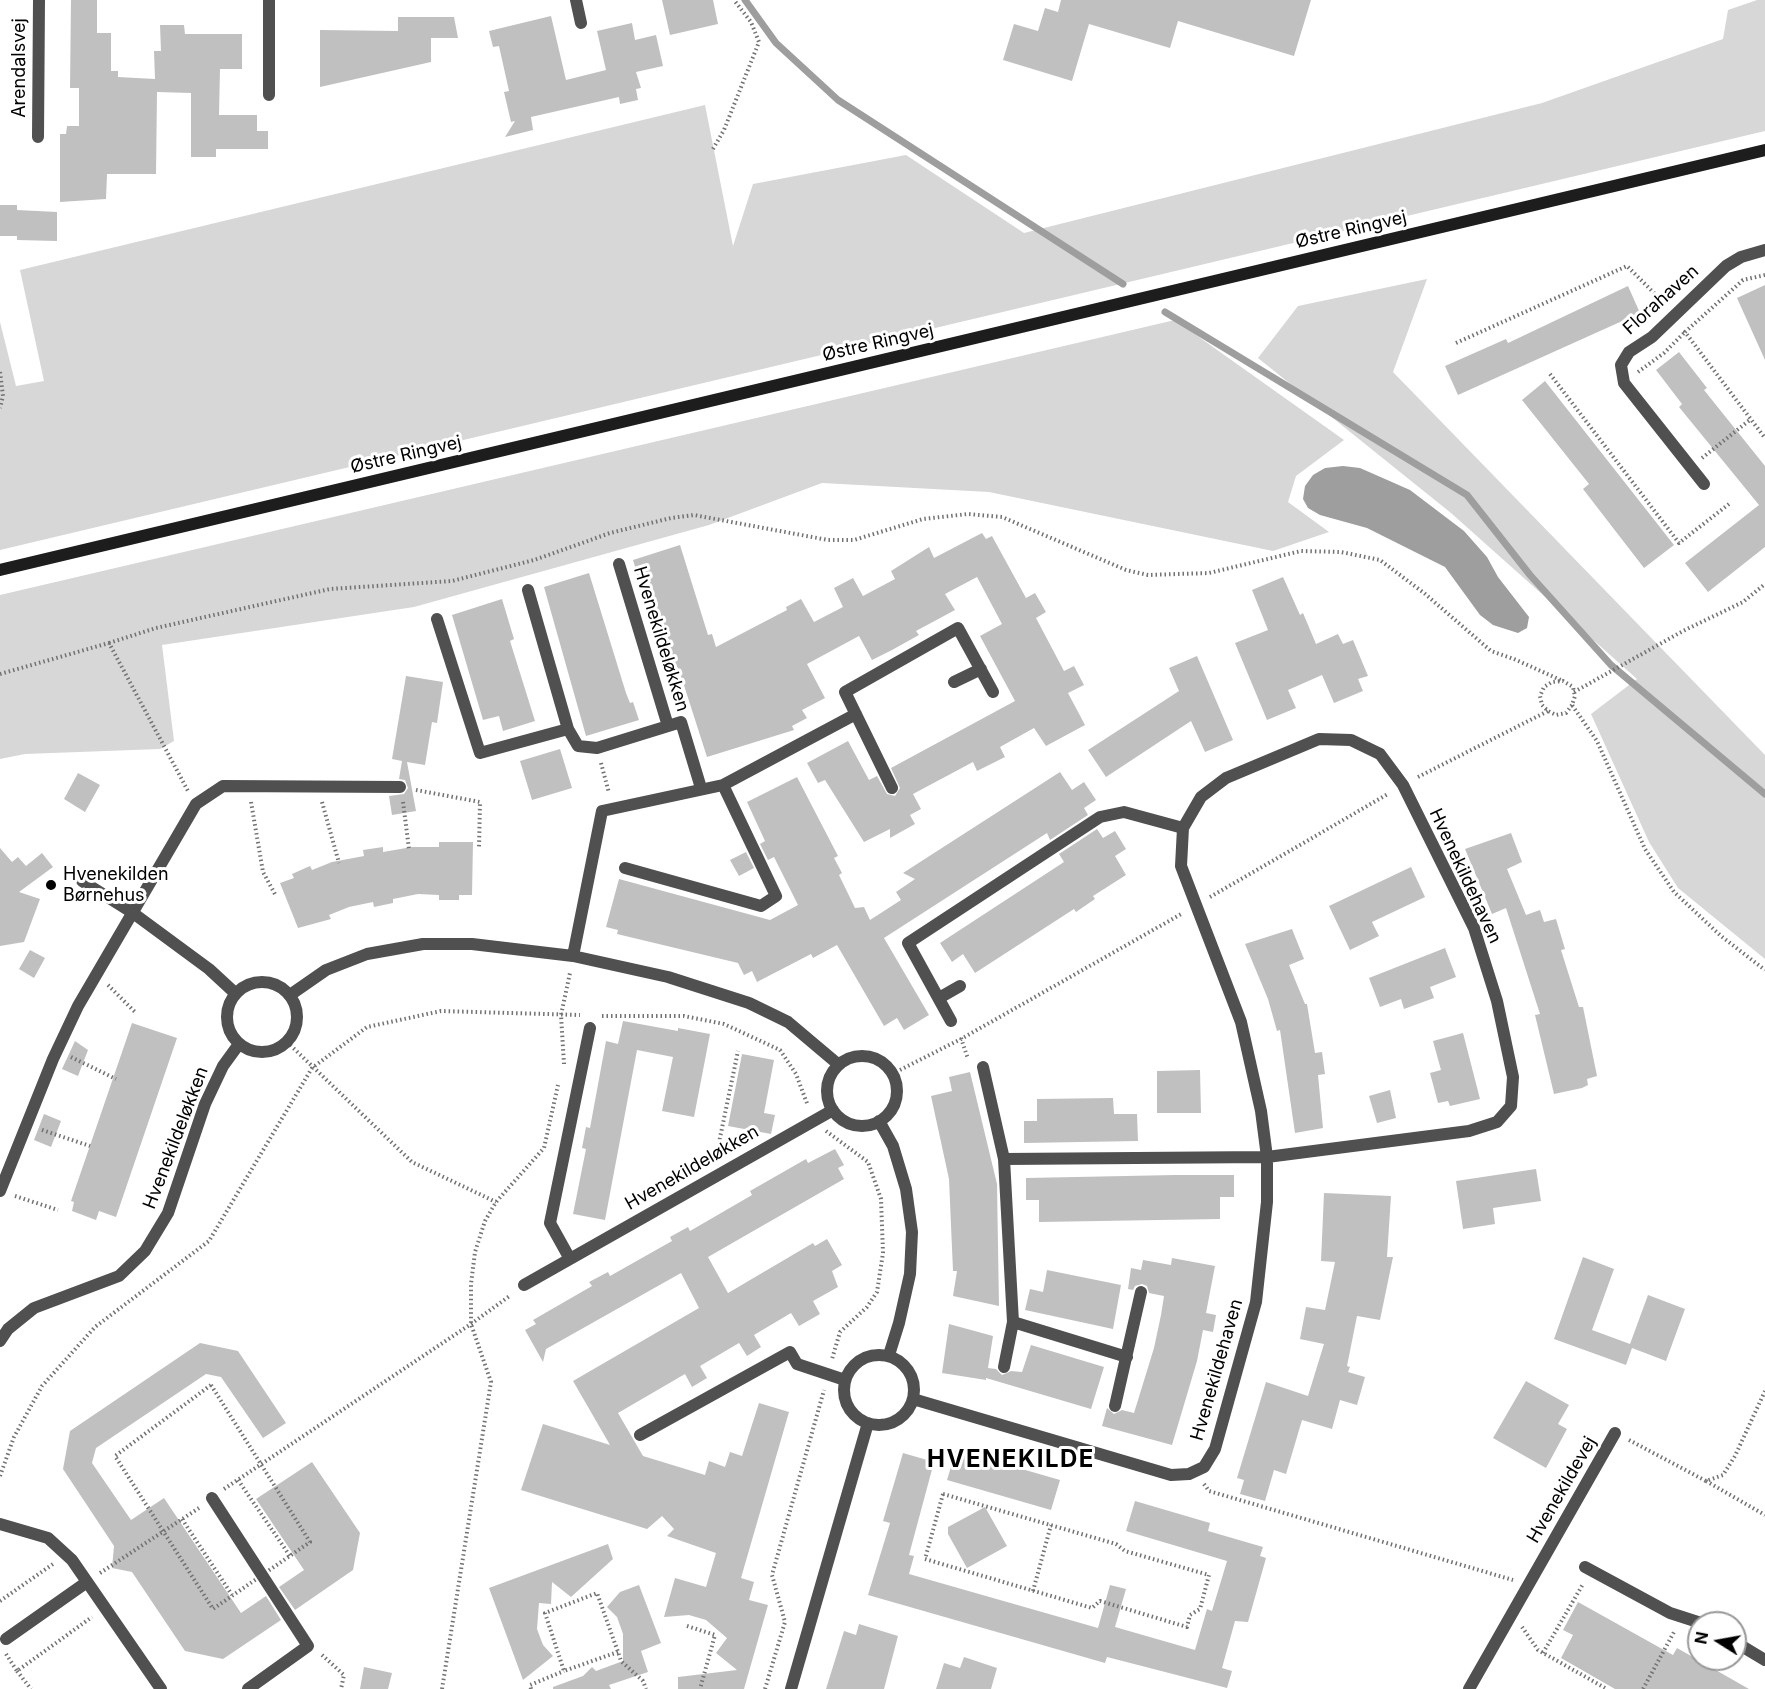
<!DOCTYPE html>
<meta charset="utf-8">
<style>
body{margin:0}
#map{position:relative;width:1765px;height:1689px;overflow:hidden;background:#fff;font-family:Inter,sans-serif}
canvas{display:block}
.north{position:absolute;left:1687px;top:1611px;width:60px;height:60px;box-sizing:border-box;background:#fff;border:2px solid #999;border-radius:50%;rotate:281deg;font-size:16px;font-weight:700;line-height:24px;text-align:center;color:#000}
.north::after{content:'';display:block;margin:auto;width:21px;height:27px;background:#000;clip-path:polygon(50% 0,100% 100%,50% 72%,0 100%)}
</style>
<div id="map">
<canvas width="1765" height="1689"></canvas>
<div class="north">N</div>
</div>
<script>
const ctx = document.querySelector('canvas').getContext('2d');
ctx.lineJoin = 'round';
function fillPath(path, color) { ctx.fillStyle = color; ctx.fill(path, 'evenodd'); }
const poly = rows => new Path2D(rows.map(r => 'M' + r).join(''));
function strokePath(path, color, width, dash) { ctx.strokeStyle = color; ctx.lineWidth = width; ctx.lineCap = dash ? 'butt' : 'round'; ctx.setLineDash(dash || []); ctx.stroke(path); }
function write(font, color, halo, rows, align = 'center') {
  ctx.font = font + ' Inter,sans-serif'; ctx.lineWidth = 6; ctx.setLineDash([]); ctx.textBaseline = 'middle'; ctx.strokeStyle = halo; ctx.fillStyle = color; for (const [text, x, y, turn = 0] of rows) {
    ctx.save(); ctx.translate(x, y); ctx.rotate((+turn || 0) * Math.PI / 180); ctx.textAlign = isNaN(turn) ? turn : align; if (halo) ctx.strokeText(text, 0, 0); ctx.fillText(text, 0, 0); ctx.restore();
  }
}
const green = poly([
 [1757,0,1765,0,1765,131,0,550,0,322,16,386,44,381,20,270,705,105,733,246,753,184,906,155,1024,233,1542,103,1723,39,1728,10],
 [1427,279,1393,372,1765,755,1765,959,1678,888,1649,842,1591,714,1637,679,1451,513,1258,358,1298,306],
 [1175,320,1344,440,1296,476,1288,502,1329,532,1273,551,989,492,822,483,709,525,414,607,162,645,174,741,160,749,25,754,0,759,0,595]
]);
const water = poly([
 [1343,466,1360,468,1410,490,1464,531,1487,557,1498,577,1529,617,1527,628,1518,633,1493,625,1480,615,1445,567,1367,528,1320,515,1308,508,1303,499,1305,486,1313,475,1325,468]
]);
const stream = poly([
 [745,0,776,43,838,100,1123,284],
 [1165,312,1467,495,1530,575,1611,665,1765,794]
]);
const building = poly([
 [71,0,97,0,97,33,111,33,111,71,118,71,118,77,155,79,154,51,161,51,160,25,184,25,185,34,242,34,242,69,220,69,219,115,257,115,257,131,268,131,268,149,216,149,216,157,191,157,191,93,157,92,156,174,107,174,106,199,60,202,60,134,66,134,67,126,79,126,79,88,70,88],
 [662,0,713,0,718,24,670,35],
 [1061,0,1311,0,1294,56,1178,21,1170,48,1089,24,1072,81,1003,60,1014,24,1038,31,1045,8,1058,12],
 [551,16,566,80,606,70,597,31,632,23,635,40,656,35,663,66,636,72,641,88,636,89,638,100,620,104,619,97,531,117,533,130,505,137,515,121,511,122,504,92,509,91,499,46,493,47,489,31],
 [398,17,454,17,458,38,431,38,431,62,320,87,320,30,398,31],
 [0,205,17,205,17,210,57,212,57,241,17,240,17,236,0,236],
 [1765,285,1765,360,1737,298],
 [1628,286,1640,313,1458,395,1445,366,1506,339,1508,343],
 [1679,352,1707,388,1704,390,1765,466,1765,547,1708,592,1685,563,1759,505,1679,407,1682,404,1656,370],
 [1545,381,1674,545,1644,568,1583,489,1589,484,1522,400],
 [982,533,986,539,992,536,1026,598,1035,593,1046,612,1036,618,1064,671,1074,666,1084,685,1068,693,1085,725,1046,746,1034,728,1000,747,1005,757,977,771,973,762,913,794,921,809,910,815,915,824,890,838,890,829,864,842,825,780,818,783,807,763,848,741,869,780,877,776,887,794,895,796,900,788,891,768,1015,701,980,636,1002,624,977,577,945,594,955,610,916,631,919,635,892,650,872,660,859,636,807,664,825,698,802,710,807,718,792,726,794,730,707,757,681,676,669,679,633,560,680,545,708,635,712,634,716,647,787,610,786,607,801,599,814,622,843,607,834,588,853,578,863,596,895,579,891,571,929,547,934,558],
 [589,573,626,693,630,703,633,702,639,720,586,736,544,587],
 [1283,577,1300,615,1303,613,1316,644,1338,634,1343,644,1353,640,1368,676,1358,679,1363,691,1334,703,1322,675,1288,690,1296,708,1267,720,1235,643,1268,630,1252,590],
 [502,599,514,639,510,641,535,721,503,731,499,716,483,720,452,615],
 [1197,656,1233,740,1205,752,1191,721,1106,777,1088,750,1179,691,1169,668],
 [406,676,443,682,437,723,432,722,425,765,407,762,416,811,392,815,389,796,404,794,408,788,405,780,399,779,402,761,392,759],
 [560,749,572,788,532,800,520,761],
 [1060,772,1072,790,1084,782,1096,800,1084,808,1088,815,1050,840,1047,833,884,938,929,1015,904,1030,897,1018,884,1026,837,945,813,958,811,954,757,982,752,971,744,975,738,963,617,934,618,930,606,927,619,879,770,920,798,905,774,857,768,860,760,844,765,841,747,802,797,777,838,856,834,858,842,873,839,875,855,908,864,907,870,920,901,900,896,892,915,879,903,873],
 [78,773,100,785,85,812,64,799],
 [1097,829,1103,838,1115,831,1126,849,1115,856,1126,875,1093,896,1095,899,1076,912,1074,909,975,973,963,954,952,962,940,943,1064,862,1059,854],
 [1511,833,1522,862,1507,869,1526,915,1540,910,1544,922,1556,919,1565,949,1561,950,1579,1007,1583,1007,1597,1076,1587,1079,1588,1085,1582,1088,1554,1094,1535,1015,1540,1014,1506,908,1492,914,1465,849],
 [439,842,473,842,472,895,459,895,459,900,439,900,439,895,418,894,393,899,393,903,374,907,373,902,349,907,329,915,331,919,298,928,280,883,294,878,292,874,310,866,312,870,332,862,364,856,363,850,383,847,383,852,412,847,439,847],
 [0,848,12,862,18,857,26,866,42,853,53,867,19,892,40,899,24,942,0,946],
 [746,852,754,868,739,876,730,860],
 [1411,867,1425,897,1372,922,1379,936,1350,950,1329,906],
 [1292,929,1304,959,1289,965,1305,1004,1307,1004,1315,1053,1322,1052,1325,1074,1318,1075,1323,1128,1295,1133,1280,1030,1277,1031,1268,999,1245,944],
 [1445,948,1456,977,1430,987,1434,998,1404,1009,1401,999,1380,1007,1369,978],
 [30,950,45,958,34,978,19,969],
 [623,1021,678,1031,678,1028,710,1034,694,1117,662,1111,673,1057,637,1050,605,1220,573,1214,586,1149,582,1148,586,1127,590,1128,606,1041,618,1044],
 [132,1023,177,1038,116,1217,99,1211,96,1220,72,1211,74,1202,71,1201],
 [1463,1033,1480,1099,1450,1106,1448,1101,1438,1103,1430,1073,1441,1070,1433,1041],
 [75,1041,88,1050,78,1076,62,1069],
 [742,1054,774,1060,764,1113,775,1115,771,1134,728,1126],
 [1200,1070,1201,1113,1157,1113,1157,1071],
 [970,1072,997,1184,999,1306,953,1296,957,1271,953,1271,949,1179,931,1096,952,1091,949,1077],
 [1390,1090,1396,1118,1377,1123,1369,1096],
 [1113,1098,1114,1114,1137,1114,1138,1141,1024,1143,1024,1121,1037,1121,1037,1099],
 [44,1114,61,1121,51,1147,34,1140],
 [835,1149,844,1165,838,1168,844,1179,708,1257,728,1293,813,1243,815,1246,827,1239,842,1265,832,1271,838,1287,813,1301,820,1314,799,1326,791,1313,754,1335,761,1347,747,1356,739,1343,700,1366,707,1378,692,1387,685,1374,618,1413,643,1456,705,1475,709,1461,725,1467,730,1452,742,1456,759,1403,789,1412,741,1578,754,1582,749,1600,768,1605,744,1689,678,1689,678,1677,737,1670,716,1653,727,1638,706,1620,689,1615,664,1617,675,1578,706,1587,716,1553,667,1536,674,1529,662,1516,647,1529,521,1490,543,1424,610,1445,573,1381,699,1308,681,1273,546,1349,543,1362,525,1330,536,1324,533,1320,592,1286,589,1282,608,1272,610,1276,672,1241,670,1237,688,1227,690,1231,752,1195,750,1191,806,1159,808,1163],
 [1536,1169,1541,1201,1493,1208,1495,1224,1463,1229,1456,1181],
 [1175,1175,1234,1175,1234,1197,1220,1197,1220,1219,1039,1222,1039,1200,1026,1200,1026,1178],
 [1324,1193,1391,1196,1387,1257,1393,1257,1380,1320,1357,1316,1347,1366,1350,1367,1348,1372,1365,1377,1357,1405,1340,1400,1332,1429,1302,1420,1286,1474,1274,1470,1265,1501,1240,1494,1244,1480,1237,1478,1266,1382,1308,1396,1324,1344,1300,1339,1306,1307,1325,1310,1335,1262,1321,1261],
 [1583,1257,1614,1269,1592,1330,1630,1344,1648,1295,1685,1309,1666,1361,1632,1348,1626,1365,1554,1339],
 [1172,1258,1215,1266,1206,1313,1216,1315,1213,1332,1203,1330,1197,1361,1172,1445,1102,1426,1107,1408,1114,1414,1122,1410,1134,1413,1154,1348,1161,1315,1164,1296,1149,1293,1147,1286,1142,1284,1135,1286,1133,1290,1128,1289,1131,1268,1141,1270,1143,1260,1171,1265],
 [1047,1270,1121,1285,1113,1329,1025,1310,1030,1289,1043,1292],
 [949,1324,993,1336,988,1368,996,1369,1002,1375,1011,1371,1022,1372,1031,1345,1104,1367,1091,1409,986,1378,986,1380,942,1373],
 [200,1343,238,1351,286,1423,263,1438,221,1377,206,1374,96,1448,92,1463,131,1520,164,1498,241,1613,266,1596,281,1620,223,1659,185,1651,132,1572,112,1568,114,1546,63,1469,70,1431],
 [1526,1381,1569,1405,1558,1424,1567,1429,1546,1468,1493,1438],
 [956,1450,1060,1480,1051,1510,947,1480],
 [903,1453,934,1462,909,1555,914,1556,909,1574,1098,1628,1110,1585,1126,1589,1115,1627,1195,1650,1207,1609,1212,1611,1227,1561,1126,1531,1135,1501,1210,1523,1208,1531,1263,1547,1260,1556,1266,1558,1248,1622,1235,1621,1222,1668,1232,1671,1227,1688,1107,1657,1105,1663,868,1595,890,1523,883,1521],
 [312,1462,360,1533,353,1570,295,1610,279,1587,304,1570,256,1499],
 [985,1507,1007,1546,967,1568,948,1534,948,1527],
 [608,1544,613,1559,571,1597,552,1582,551,1604,539,1603,537,1629,543,1645,553,1656,523,1680,489,1588],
 [639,1585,661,1643,641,1651,648,1672,609,1685,611,1689,553,1689,553,1687,583,1676,592,1667,596,1671,623,1661,623,1634,617,1617,607,1607,620,1592],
 [1578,1602,1673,1655,1677,1648,1749,1689,1615,1689,1561,1658,1573,1635,1563,1630],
 [859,1624,898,1636,884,1689,826,1689,844,1631,856,1635],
 [964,1657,997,1668,991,1689,936,1689,944,1663,960,1668],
 [364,1667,392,1673,388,1689,360,1689]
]);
const path = poly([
 [713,149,724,130,759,42,751,22,734,0],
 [1765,275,1743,280,1685,332,1765,438],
 [1456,343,1627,266,1664,303],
 [0,372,3,396,0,408],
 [1638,372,1664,353,1685,332],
 [1550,374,1679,543,1729,504],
 [1702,458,1751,419],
 [109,643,156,628,330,589,452,581,534,560,610,533,671,518,694,515,828,540,854,540,923,519,968,514,1002,517,1126,570,1148,575,1209,573,1301,551,1341,552,1380,560,1424,593,1491,651,1514,659,1563,681],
 [0,674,109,643,188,791],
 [1574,692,1683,631,1743,602,1765,584],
 [1572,705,1566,713,1556,715,1548,711,1542,705,1540,696,1544,687,1552,682,1563,681,1573,687,1575,696,1572,705,1597,741,1645,849,1674,892,1721,936,1765,970],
 [601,763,609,793],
 [1418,777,1548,711],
 [416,790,480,802,479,848],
 [251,802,263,872,276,896],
 [322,802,339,863],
 [403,802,409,849],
 [1210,897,1388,794],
 [108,985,135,1012],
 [602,1016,684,1016,724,1024,780,1050,796,1074,808,1106],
 [961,1038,968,1059],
 [287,1042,412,1162,496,1202],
 [71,1057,116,1079],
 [564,1064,561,1015,570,973],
 [892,1074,961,1039,1183,913],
 [42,1130,90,1146],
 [826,1131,868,1162,881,1199,883,1253,877,1292,867,1307,840,1332,832,1359],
 [716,1157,738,1051],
 [15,1196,58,1210],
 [211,1385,310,1542,213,1609,115,1456,211,1385],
 [1629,1440,1706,1481,1723,1475,1735,1456,1765,1391],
 [0,1476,14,1437,42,1386,95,1327,209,1241,312,1068,367,1027,441,1011,580,1015],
 [238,1480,290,1556],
 [1706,1481,1765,1515],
 [1204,1484,1209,1491,1513,1580],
 [224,1489,471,1324,511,1295],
 [943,1494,1116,1544,1125,1551,1209,1575,1200,1609,1190,1615,1187,1627,1100,1601,1092,1608,925,1559,943,1494],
 [182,1519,232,1595],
 [100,1573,199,1508],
 [1033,1591,1051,1525],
 [0,1601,53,1564],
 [687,1626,715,1635,700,1689],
 [1522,1627,1538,1650,1607,1689],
 [618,1652,564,1671,545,1613,597,1593,618,1652,621,1661,643,1681,646,1689],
 [1543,1653,1583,1584],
 [6,1654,17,1671,92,1617],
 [322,1655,344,1675,341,1689],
 [17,1671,31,1689],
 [442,1689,491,1382,471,1324,471,1284,475,1252,485,1221,496,1202,544,1148,558,1085],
 [531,1689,530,1685,564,1671],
 [765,1689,785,1622,772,1575,824,1390],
 [1643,1689,1674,1632]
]);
const lane = poly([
 [939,998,960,986],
 [0,1191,53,1059,78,1006,196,804,223,786,400,787],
 [1585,1567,1670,1613,1701,1623],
 [1735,1642,1765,1660],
 [1469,1689,1615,1433]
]);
const street = poly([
 [576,0,581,23],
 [269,95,269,0],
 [38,137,39,0],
 [1704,484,1624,383,1621,365,1629,352,1652,337,1726,266,1741,257,1765,250],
 [619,564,668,726],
 [528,590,568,729,578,746,597,748,681,722,701,788],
 [437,619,480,753,568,729],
 [954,682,981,669],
 [892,788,845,692,958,628,993,692],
 [625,868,761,906,776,896,723,785],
 [82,881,133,913,209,969,235,993],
 [573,956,602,811,723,785,856,714],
 '227 1017a35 35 0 1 1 70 0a35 35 0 1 1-70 0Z',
 [290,995,326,970,367,954,423,944,472,944,573,956,668,977,749,1003,788,1022,839,1065],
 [951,1021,908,943,1100,817,1124,812,1183,828],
 '827 1091a35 35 0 1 1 70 0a35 35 0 1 1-70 0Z',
 [983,1067,1004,1159,1013,1322,1004,1367],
 [879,1121,893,1146,906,1189,912,1232,910,1274,899,1323,889,1355],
 [570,1259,550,1223,590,1028],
 [524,1285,833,1110],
 [1013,1322,1127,1357],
 [0,1341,8,1329,34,1308,119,1276,145,1251,168,1213,205,1104,223,1066,239,1044],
 '844 1390a35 35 0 1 1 70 0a35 35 0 1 1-70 0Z',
 [913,1399,1171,1475,1189,1474,1204,1467,1215,1449,1256,1302,1267,1202,1267,1157,1261,1111,1241,1022,1181,866,1183,828,1201,797,1226,778,1319,739,1351,740,1380,754,1403,785,1474,928,1497,1001,1513,1077,1511,1106,1497,1122,1469,1131,1267,1157,1004,1159],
 [1115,1406,1141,1292],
 [640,1435,790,1352,797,1364,845,1380],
 [212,1498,308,1646,248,1689],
 [0,1524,48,1538,72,1560,161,1689],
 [6,1639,87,1582],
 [791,1689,868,1423]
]);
const secondary = poly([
 [0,570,1765,150]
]);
const markers = [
 [51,885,6,"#000"]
];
const streetNames = [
 ["Arendalsvej",20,68,-90],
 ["Østre Ringvej",1351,230,-13],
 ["Florahaven",1661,300,-42],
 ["Østre Ringvej",878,343,-13],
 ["Østre Ringvej",406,455,-13],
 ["Hvenekildeløkken",661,639,73],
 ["Hvenekildehaven",1465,876,65],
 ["Hvenekildeløkken",176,1138,-69],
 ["Hvenekildeløkken",692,1168,-30],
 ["Hvenekildehaven",1217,1370,-74],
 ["Hvenekildevej",1562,1490,-60]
];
const poiNames = [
 ["Hvenekilden",63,875],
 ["Børnehus",63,896]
];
const districtNames = [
 ["HVENEKILDE",1011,1460]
];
fillPath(green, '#d7d7d7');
fillPath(water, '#9e9e9e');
strokePath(stream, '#9e9e9e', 7);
fillPath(building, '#c0c0c0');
strokePath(path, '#727272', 4, [1.5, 3]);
strokePath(lane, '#505050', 12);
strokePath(street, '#505050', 12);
strokePath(secondary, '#1d1d1d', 12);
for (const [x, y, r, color] of markers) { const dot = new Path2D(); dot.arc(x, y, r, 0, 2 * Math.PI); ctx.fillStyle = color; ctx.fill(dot); strokePath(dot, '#fff', 2); }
write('18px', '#000', '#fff', streetNames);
write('18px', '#000', '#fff', poiNames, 'left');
ctx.letterSpacing = '1.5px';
write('bold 24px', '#000', '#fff', districtNames);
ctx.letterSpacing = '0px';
</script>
